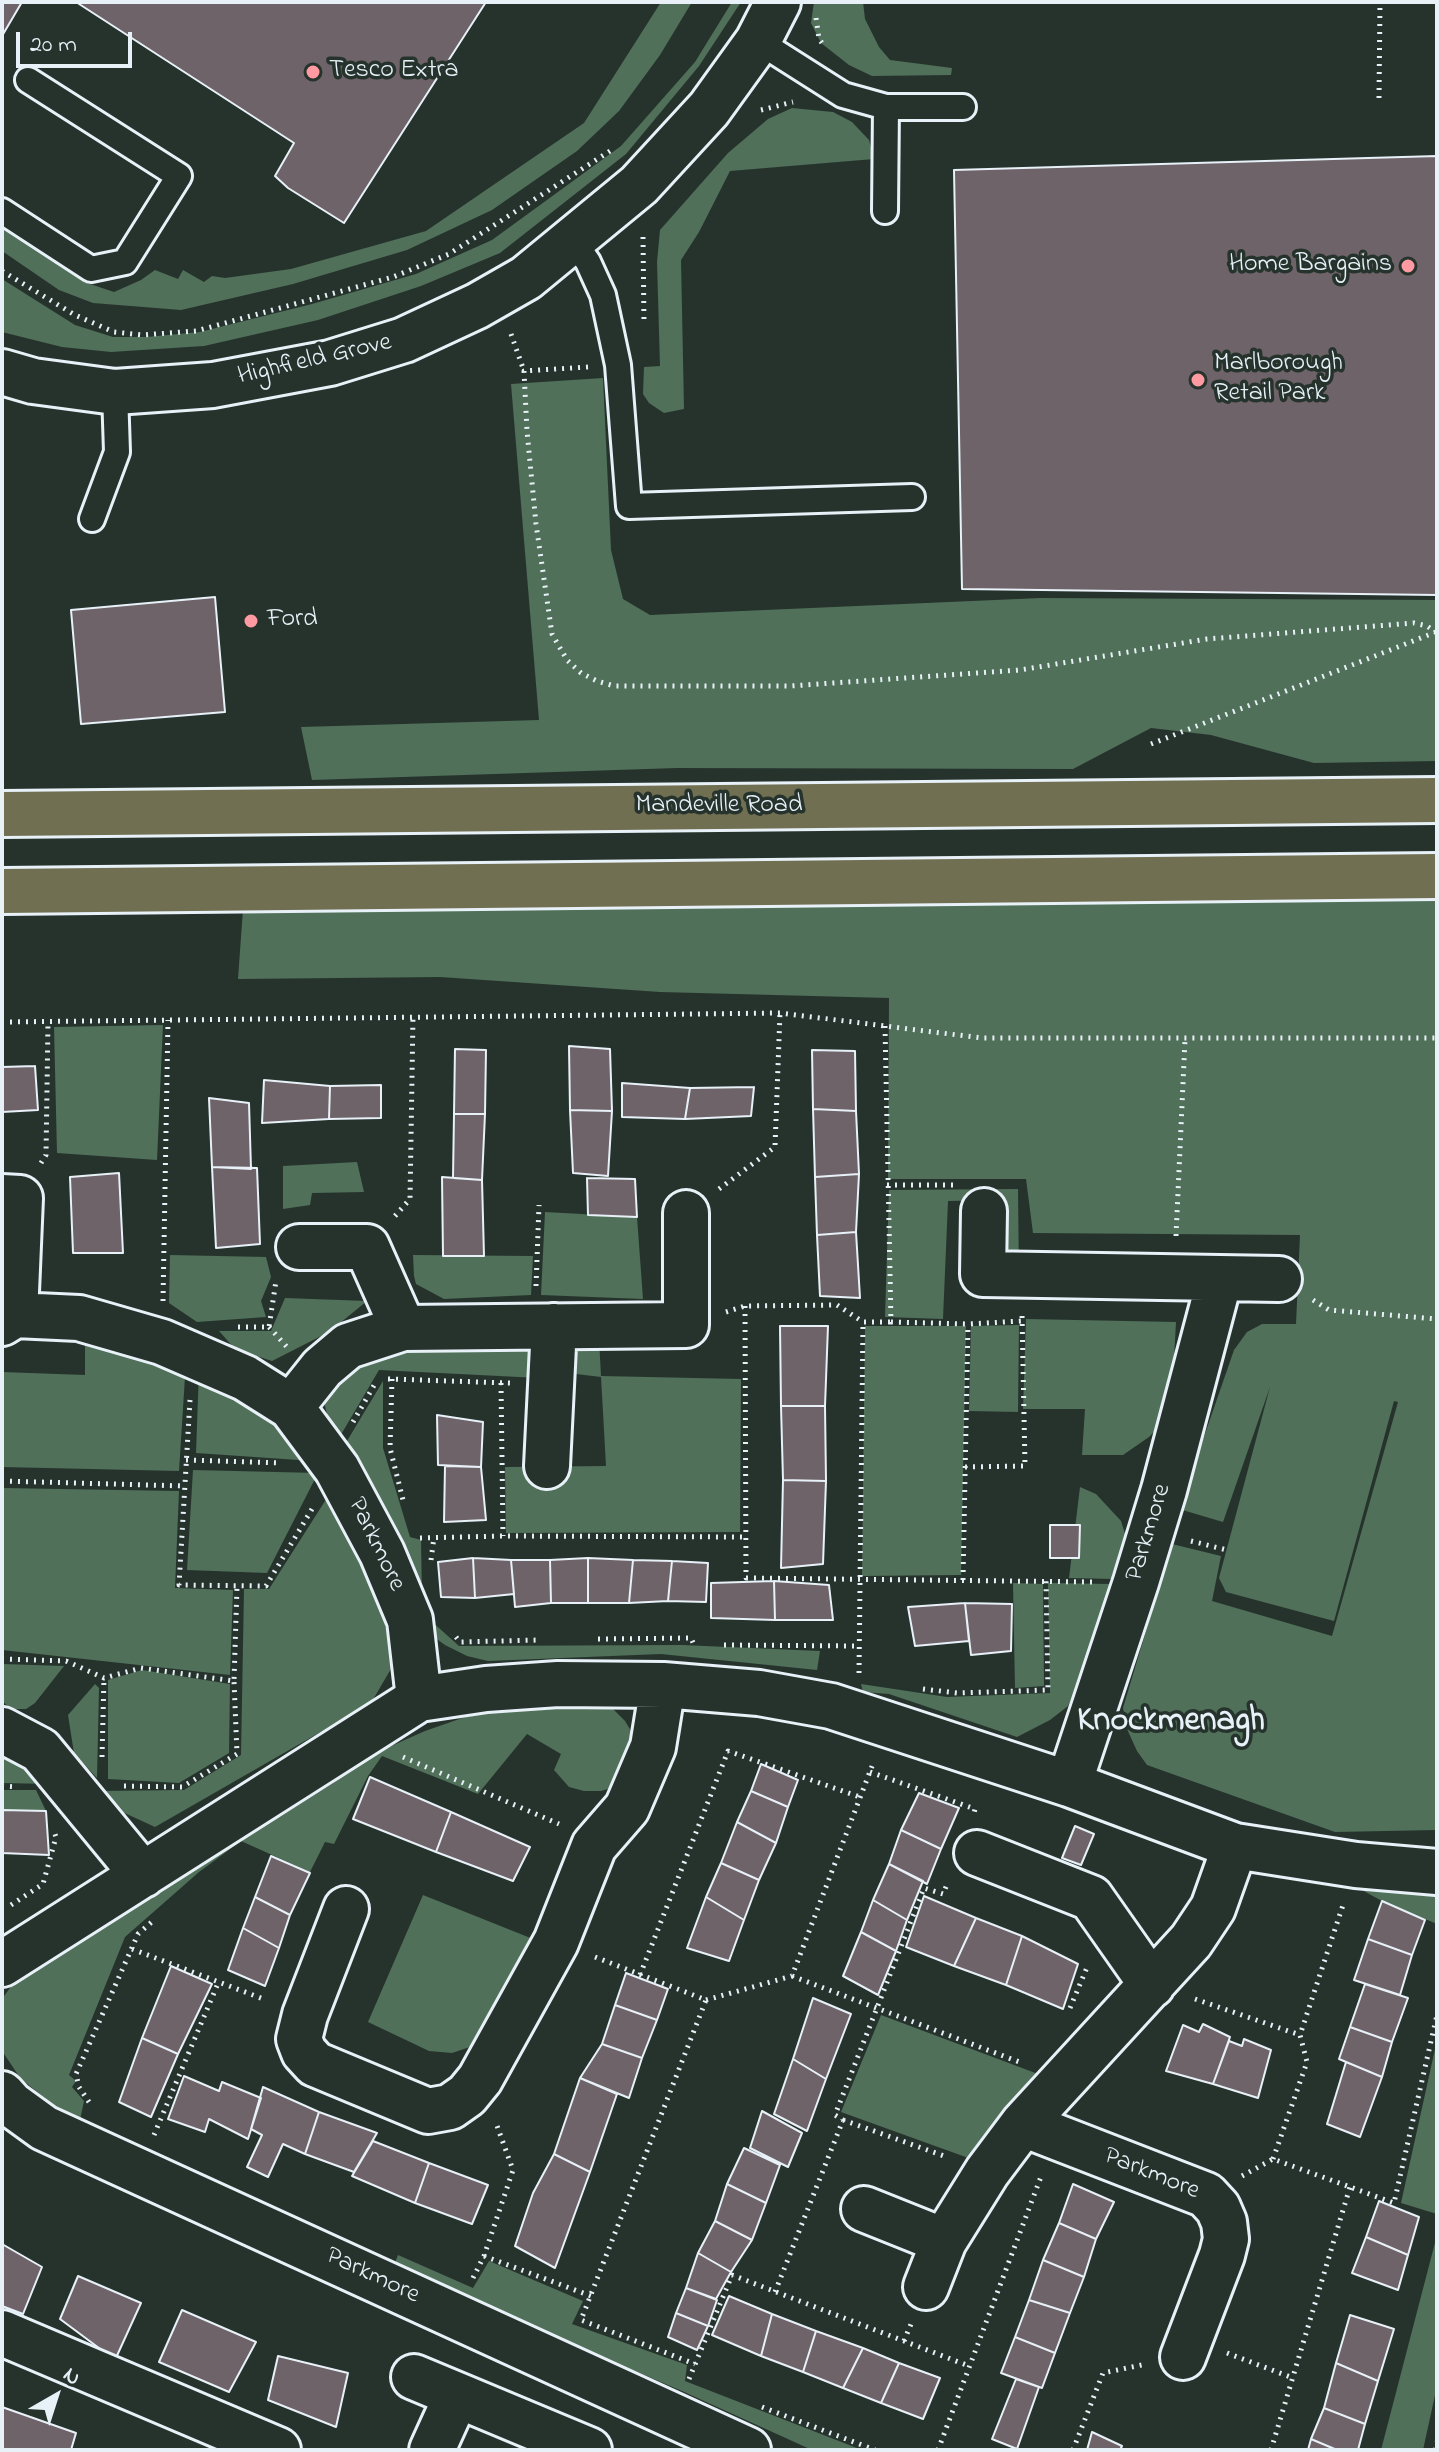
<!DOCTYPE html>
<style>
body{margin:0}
#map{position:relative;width:1439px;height:2452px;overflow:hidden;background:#26332d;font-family:"Indie Flower",sans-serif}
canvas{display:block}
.frame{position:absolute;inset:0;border:4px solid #e8f1f8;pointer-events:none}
.north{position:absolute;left:16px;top:2356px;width:80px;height:80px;-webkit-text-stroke:6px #26332d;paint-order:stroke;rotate:39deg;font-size:22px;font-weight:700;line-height:32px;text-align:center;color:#e8f1f8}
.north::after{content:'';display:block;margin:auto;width:28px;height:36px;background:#e8f1f8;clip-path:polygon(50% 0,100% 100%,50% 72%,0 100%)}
.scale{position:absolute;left:16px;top:32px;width:116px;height:36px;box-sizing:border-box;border:4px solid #e8f1f8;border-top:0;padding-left:10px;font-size:24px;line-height:28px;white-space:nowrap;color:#e8f1f8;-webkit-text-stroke:6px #26332d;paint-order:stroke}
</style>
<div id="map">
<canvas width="1439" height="2452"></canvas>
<div class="frame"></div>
<div class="north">N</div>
<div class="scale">20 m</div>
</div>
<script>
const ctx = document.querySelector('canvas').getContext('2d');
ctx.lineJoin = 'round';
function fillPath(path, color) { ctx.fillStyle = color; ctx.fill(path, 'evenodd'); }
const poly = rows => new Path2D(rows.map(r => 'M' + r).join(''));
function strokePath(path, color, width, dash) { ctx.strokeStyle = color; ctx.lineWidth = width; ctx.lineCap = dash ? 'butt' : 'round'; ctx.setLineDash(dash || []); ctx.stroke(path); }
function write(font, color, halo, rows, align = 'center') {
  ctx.font = font + ' "Indie Flower",sans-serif'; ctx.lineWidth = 7; ctx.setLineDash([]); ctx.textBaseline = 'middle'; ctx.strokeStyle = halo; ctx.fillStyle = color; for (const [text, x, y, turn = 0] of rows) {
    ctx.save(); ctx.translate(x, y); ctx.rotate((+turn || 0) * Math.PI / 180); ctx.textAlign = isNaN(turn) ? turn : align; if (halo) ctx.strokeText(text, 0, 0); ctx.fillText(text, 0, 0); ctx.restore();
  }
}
const green = poly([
 [661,2,692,2,660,55,619,111,577,151,492,210,407,250,293,284,181,310,93,303,59,290,2,251,2,222,87,283,114,292,141,280,155,270,178,279,183,270,204,282,212,276,225,278,291,269,426,231,584,123],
 [732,2,741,2,699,66,626,154,500,253,421,286,318,320,204,346,111,352,62,347,2,332,2,279,75,325,113,337,147,337,200,332,312,304,416,274,492,240,621,146,695,62],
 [814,2,863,2,865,19,879,47,890,60,952,68,951,75,872,76,849,65,821,43,811,23],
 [792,108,833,112,852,122,869,140,874,159,730,171,699,232,681,260,684,409,664,413,649,403,643,394,644,367,660,366,657,262,660,230,728,153,768,119],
 [603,378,611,550,623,599,650,615,1041,598,1437,600,1437,761,1314,763,1211,735,1151,728,1073,769,677,768,312,780,301,727,539,720,511,384],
 [1437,893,1437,1830,1335,1832,1147,1765,1137,1751,1127,1729,1123,1708,1172,1544,1221,1556,1212,1601,1332,1636,1398,1402,1394,1401,1334,1621,1226,1592,1219,1578,1270,1387,1223,1522,1179,1509,1234,1350,1247,1332,1262,1324,1296,1324,1300,1235,1033,1233,1026,1179,888,1179,889,998,660,992,440,977,238,979,243,909],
 [163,1025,157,1160,57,1153,54,1027],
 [357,1162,364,1192,312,1193,310,1205,283,1209,283,1166],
 [1018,1189,1019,1280,1003,1280,1002,1200,948,1201,943,1319,885,1317,889,1190],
 [545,1212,637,1217,643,1299,541,1295],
 [170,1255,266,1257,271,1277,261,1301,266,1317,197,1322,169,1303],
 [413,1255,533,1256,531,1295,444,1299,416,1284,414,1276],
 [285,1298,367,1301,329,1332,272,1361,235,1349,219,1331,271,1331],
 [1026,1319,1176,1322,1173,1377,1166,1419,1149,1437,1123,1455,1082,1455,1085,1409,1023,1409],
 [1019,1325,1018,1412,969,1411,971,1326],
 [865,1326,966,1326,961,1575,862,1576],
 [85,1333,186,1361,179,1471,2,1467,2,1372,85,1375],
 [599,1339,601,1376,741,1379,740,1532,506,1533,505,1467,606,1466,601,1377,568,1373,570,1362,579,1349,589,1341],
 [508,1340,529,1351,539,1378,379,1370,339,1438,329,1422,322,1394,357,1354],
 [199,1369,271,1409,313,1461,196,1453],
 [383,1381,383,1448,410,1537,421,1540,422,1596,344,1446],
 [193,1470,318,1473,267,1573,187,1570],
 [1080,1487,1096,1494,1121,1521,1126,1537,1113,1579,1069,1578],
 [2,1488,179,1491,175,1588,233,1590,230,1675,2,1650],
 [332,1490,371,1572,395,1662,371,1703,155,1827,118,1810,99,1791,184,1790,241,1755,244,1589,269,1589],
 [1013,1583,1043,1584,1044,1686,1015,1688],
 [1048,1583,1111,1584,1082,1676,1068,1706,1050,1720,1017,1737,889,1694,863,1692,861,1684,947,1697,1050,1693],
 [429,1619,459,1646,682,1645,820,1651,817,1670,661,1654,488,1661,467,1656,445,1645,434,1637],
 [2,1664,64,1666,35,1703,26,1709,11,1709,2,1701],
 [142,1670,230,1684,229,1753,179,1783,108,1779,108,1680],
 [95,1684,99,1688,97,1778,74,1753,68,1715],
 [537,1692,608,1704,625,1721,634,1736,618,1786,601,1791,584,1791,569,1787,554,1770,561,1754,527,1734,478,1794,382,1756,368,1776,334,1844,325,1842,310,1872,241,1841,199,1872,125,1937,69,2075,76,2081,72,2087,84,2101,79,2125,21,2079,2,2051,2,1999,17,1978,259,1822,281,1816,332,1784,371,1755,425,1731],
 [2,1747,50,1784,2,1783],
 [2,1790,36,1790,46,1811,2,1810],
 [1364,1877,1437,1879,1437,1924,1382,1901,1360,1889],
 [423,1895,538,1941,484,2039,473,2046,452,2053,429,2051,368,2022],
 [881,2015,1054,2080,985,2164,841,2112],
 [1437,2040,1437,2214,1401,2203],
 [1437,2235,1437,2386,1423,2450,1381,2450],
 [398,2255,473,2288,489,2261,583,2301,572,2324,687,2365,685,2381,862,2450,812,2450,682,2391,393,2268]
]);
const building = poly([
 [2,2,22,2,2,36,2,2],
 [76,2,486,2,344,223,288,188,275,176,294,143,76,2],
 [1437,156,1437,595,962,589,954,170,1437,156],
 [215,597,225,712,81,724,71,610,215,597],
 [569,1046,610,1049,612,1111,570,1110,569,1046],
 [455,1049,486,1050,485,1114,454,1114,455,1049],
 [812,1050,855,1051,856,1111,813,1109,812,1050],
 [35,1066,38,1110,2,1112,2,1067,35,1066],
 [264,1080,330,1086,329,1119,262,1123,264,1080],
 [622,1083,690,1088,685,1119,622,1117,622,1083],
 [381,1085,381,1118,329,1119,330,1086,381,1085],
 [754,1087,751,1116,685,1119,690,1088,754,1087],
 [209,1098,249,1103,251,1169,212,1167,209,1098],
 [813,1109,856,1111,859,1174,815,1177,813,1109],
 [570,1110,612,1111,608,1176,573,1173,570,1110],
 [454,1114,485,1114,482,1180,453,1178,454,1114],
 [212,1167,257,1168,260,1244,216,1248,212,1167],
 [119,1173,123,1253,73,1253,70,1177,119,1173],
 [859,1174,856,1232,817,1235,815,1177,859,1174],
 [442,1177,482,1180,484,1256,443,1256,442,1177],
 [587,1178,635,1179,637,1217,588,1215,587,1178],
 [856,1232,860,1298,820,1296,817,1235,856,1232],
 [780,1326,828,1326,825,1406,781,1406,780,1326],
 [781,1406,825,1406,826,1481,783,1480,781,1406],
 [437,1415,483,1422,481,1467,438,1465,437,1415],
 [445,1466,481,1467,486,1520,444,1522,445,1466],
 [783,1480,826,1481,823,1564,781,1568,783,1480],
 [1050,1525,1080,1525,1079,1558,1050,1558,1050,1525],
 [473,1558,511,1560,514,1594,475,1598,473,1558],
 [473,1558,475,1598,441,1597,438,1562,473,1558],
 [588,1558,633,1560,629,1603,588,1603,588,1558],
 [588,1558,588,1603,551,1603,550,1560,588,1558],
 [511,1560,550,1560,551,1603,515,1607,511,1560],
 [633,1560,672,1561,668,1601,629,1603,633,1560],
 [672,1561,708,1563,706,1602,668,1601,672,1561],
 [774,1581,775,1620,711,1618,711,1583,774,1581],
 [774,1581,829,1585,833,1620,775,1620,774,1581],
 [965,1603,1012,1604,1011,1651,971,1655,965,1603],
 [965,1603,969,1641,915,1646,908,1607,965,1603],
 [761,1764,798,1780,788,1807,751,1791,761,1764],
 [370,1777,451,1812,436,1852,353,1819,370,1777],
 [751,1791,788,1807,776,1843,737,1822,751,1791],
 [919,1793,959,1808,941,1849,901,1830,919,1793],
 [2,1810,46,1811,49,1855,2,1853,2,1810],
 [451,1812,530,1847,513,1881,436,1852,451,1812],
 [737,1822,776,1843,759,1880,721,1863,737,1822],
 [1075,1826,1094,1834,1081,1865,1062,1858,1075,1826],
 [901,1830,941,1849,927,1884,889,1864,901,1830],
 [271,1856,310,1873,290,1915,255,1897,271,1856],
 [721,1863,759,1880,744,1920,706,1897,721,1863],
 [889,1864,923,1881,907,1920,873,1900,889,1864],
 [924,1896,976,1918,954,1966,906,1947,924,1896],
 [255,1897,290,1915,279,1948,243,1928,255,1897],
 [706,1897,744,1920,729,1961,687,1948,706,1897],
 [873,1900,907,1920,896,1951,861,1932,873,1900],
 [1382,1901,1425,1920,1412,1955,1368,1939,1382,1901],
 [976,1918,1022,1936,1006,1985,954,1966,976,1918],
 [243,1928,279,1948,265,1986,228,1970,243,1928],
 [861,1932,896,1951,878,1995,843,1976,861,1932],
 [1022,1936,1078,1964,1063,2009,1006,1985,1022,1936],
 [1368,1939,1412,1955,1400,1995,1354,1980,1368,1939],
 [171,1966,212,1984,178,2054,142,2038,171,1966],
 [626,1973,668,1989,657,2020,615,2005,626,1973],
 [1365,1984,1408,1998,1392,2042,1350,2027,1365,1984],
 [813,1998,851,2014,826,2079,793,2059,813,1998],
 [615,2005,657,2020,642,2058,602,2044,615,2005],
 [1203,2024,1230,2037,1213,2084,1166,2071,1183,2025,1199,2032,1203,2024],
 [1350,2027,1392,2042,1382,2077,1339,2059,1350,2027],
 [142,2038,178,2054,151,2117,119,2102,142,2038],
 [1244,2039,1271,2050,1258,2098,1213,2084,1229,2041,1242,2046,1244,2039],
 [602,2044,642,2058,629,2098,580,2078,602,2044],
 [793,2059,826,2079,807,2131,774,2114,793,2059],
 [1346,2062,1382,2077,1360,2137,1327,2124,1346,2062],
 [184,2076,219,2091,222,2082,261,2098,248,2139,209,2119,205,2132,168,2119,184,2076],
 [580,2078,617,2094,590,2172,554,2154,580,2078],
 [263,2087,319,2112,305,2154,283,2144,268,2177,247,2167,262,2135,251,2129,263,2087],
 [762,2111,802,2133,788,2167,750,2148,762,2111],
 [319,2112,377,2133,354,2172,305,2154,319,2112],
 [373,2141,429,2163,415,2203,352,2176,373,2141],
 [744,2148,780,2165,766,2203,727,2184,744,2148],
 [554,2154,590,2172,555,2268,515,2246,533,2193,554,2154],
 [429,2163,488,2185,472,2224,415,2203,429,2163],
 [727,2184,766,2203,752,2240,715,2221,727,2184],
 [1073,2184,1114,2202,1096,2239,1059,2223,1073,2184],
 [1379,2201,1419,2217,1408,2255,1366,2237,1379,2201],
 [715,2221,752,2240,731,2272,698,2253,715,2221],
 [1059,2223,1096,2239,1084,2277,1043,2260,1059,2223],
 [1366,2237,1408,2255,1398,2290,1352,2273,1366,2237],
 [2,2244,42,2267,23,2314,2,2306,2,2244],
 [698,2253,731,2272,716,2299,686,2288,698,2253],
 [1043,2260,1084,2277,1070,2313,1029,2300,1043,2260],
 [78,2276,141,2303,115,2360,60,2319,78,2276],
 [686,2288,717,2300,708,2326,676,2313,686,2288],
 [729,2296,772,2314,761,2356,712,2335,729,2296],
 [1029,2300,1070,2313,1055,2353,1015,2337,1029,2300],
 [182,2310,256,2342,229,2392,159,2362,182,2310],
 [676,2313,708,2326,697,2350,668,2337,676,2313],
 [772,2314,816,2331,803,2372,761,2356,772,2314],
 [1350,2315,1394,2329,1378,2381,1336,2363,1350,2315],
 [816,2331,863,2348,843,2388,803,2372,816,2331],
 [1015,2337,1055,2353,1042,2388,1001,2373,1015,2337],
 [863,2348,899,2363,881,2403,843,2388,863,2348],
 [278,2356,348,2373,336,2427,268,2400,278,2356],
 [899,2363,940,2378,923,2419,881,2403,899,2363],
 [1336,2363,1378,2381,1365,2424,1324,2408,1336,2363],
 [1016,2379,1039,2387,1017,2449,992,2439,1016,2379],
 [2,2407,76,2433,71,2450,2,2450,2,2407],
 [1324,2408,1365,2424,1358,2450,1337,2450,1311,2439,1324,2408],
 [1092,2432,1122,2446,1120,2450,1087,2450,1092,2432],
 [1311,2439,1337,2450,1308,2450,1311,2439]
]);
const path = poly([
 [816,18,819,39,822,43],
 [1379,98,1380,2],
 [761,110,793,102],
 [643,237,644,323],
 [2,271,75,315,114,332,142,335,196,331,393,277,449,254,610,151],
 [511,334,524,371],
 [588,367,524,371,527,431,536,524,552,634,567,660,581,673,597,681,614,686,790,686,1020,670,1207,639,1414,623,1427,626,1437,633],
 [1151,744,1436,632],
 [2,1022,780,1013,982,1038,1437,1038],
 [885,1026,891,1322,968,1324,1022,1321],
 [41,1163,46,1155,48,1021],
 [887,1185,953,1185],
 [719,1189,775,1147,780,1013],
 [395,1216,410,1199,413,1016],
 [1176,1236,1185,1040],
 [536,1286,539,1205],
 [1313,1300,1329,1310,1437,1319],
 [163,1301,168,1020],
 [745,1306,746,1578,1094,1582],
 [726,1312,745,1306,837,1305,863,1322,891,1322],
 [238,1327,269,1327,276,1281],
 [269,1327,287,1347],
 [388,1379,510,1383],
 [392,1379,390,1448,403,1500],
 [501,1383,503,1536],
 [190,1400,179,1585,266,1586,312,1509],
 [353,1422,376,1382],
 [186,1460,280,1463],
 [965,1467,1025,1466,1022,1314],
 [2,1481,185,1486],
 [420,1538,503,1536,746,1537],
 [1191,1541,1227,1550],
 [431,1560,434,1537],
 [963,1580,968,1324],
 [456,1637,460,1642,540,1640],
 [598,1639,691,1638,694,1645],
 [724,1645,859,1646],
 [2,1659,66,1661,104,1678,141,1668,234,1681,237,1586],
 [859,1673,863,1322],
 [923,1689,957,1693,1048,1690,1046,1581],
 [102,1757,104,1678],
 [403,1757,559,1824],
 [870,1772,975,1809,974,1813],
 [2,1786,18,1787],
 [124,1786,182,1787,237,1754,234,1681],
 [11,1905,43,1884,56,1837,55,1834],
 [132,1949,266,2000],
 [595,1957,706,2000,581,2320,695,2364],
 [640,1975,728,1751,860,1797],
 [792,1976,1022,2063],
 [1195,1999,1300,2035],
 [706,2000,792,1976,874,1761],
 [1070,2008,1088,1965],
 [89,2102,79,2087,76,2074,138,1934,154,1920],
 [843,2120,947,2157],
 [154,2135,219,1981],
 [1273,2159,1307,2062,1300,2035,1343,1905],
 [1242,2176,1273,2159,1394,2203,1437,2015],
 [484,2256,591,2296],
 [473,2278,484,2256,513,2170,496,2123],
 [775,2292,843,2120,835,2115,924,1888,943,1894,948,1882],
 [904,2341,911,2324],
 [1227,2353,1293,2378],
 [689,2379,732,2275,969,2366],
 [762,2407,875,2450],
 [938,2450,1042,2174],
 [1073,2450,1103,2373,1146,2364],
 [1271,2450,1350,2187],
 [1435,2450,1437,2442]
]);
const lane = poly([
 [758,41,843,95,886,107,963,107],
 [2,211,91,269,125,262,179,176,28,80],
 [885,211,886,107],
 [573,240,588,262,603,295,618,365,629,506,912,497],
 [92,519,117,452,115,392]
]);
const street = poly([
 [2,372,33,381,115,392,213,385,330,363,404,340,477,306,526,278,639,185,709,109,758,41,778,2],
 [2,1197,20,1198,15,1315],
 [984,1211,983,1274,1279,1279],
 [299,1247,367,1247,403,1328],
 [2,1323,15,1315,79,1318,162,1342,245,1378,291,1407,337,1469,382,1553,410,1620,419,1699],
 [291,1407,322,1368,348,1346,403,1328,686,1325,686,1213],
 [547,1466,554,1326],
 [2,1730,40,1750,143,1875],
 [1069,1784,1136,1582,1164,1490,1220,1278],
 [977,1853,1091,1898,1152,1985],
 [346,1909,305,2015,299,2039,304,2052,315,2064,428,2111,450,2107,467,2095,480,2079,556,1942,594,1846,627,1808,653,1747,663,1685],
 [2,1964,419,1699,486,1689,558,1684,663,1685,759,1693,831,1706,1069,1784,1235,1846,1356,1865,1437,1872],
 [2,2094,11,2104,44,2128,748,2450],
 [1023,2124,1206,2195,1218,2208,1224,2222,1226,2239,1222,2255,1183,2357],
 [864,2209,944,2241],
 [926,2287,944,2241,987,2172,1023,2124,1191,1941,1213,1908,1235,1846],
 [2,2333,278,2450],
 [414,2377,589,2450],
 [432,2450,457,2395]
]);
const primary = poly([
 [2,814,1437,800],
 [2,891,1437,876]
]);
const markers = [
 [313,72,8,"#ff9aa2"],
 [1408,266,8,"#ff9aa2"],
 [1198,380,8,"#ff9aa2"],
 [251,621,8,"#ff9aa2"]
];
const poiNames = [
 ["Tesco Extra",329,72],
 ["Home Bargains",1392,266,"right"],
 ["Marlborough",1214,365],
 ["Retail Park",1214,395],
 ["Ford",267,621]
];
const streetNames = [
 ["Highfield Grove",315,361,-13],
 ["Mandeville Road",719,807],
 ["Parkmore",1150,1533,-73],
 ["Parkmore",375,1545,64],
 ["Parkmore",1151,2175,22],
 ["Parkmore",372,2277,25]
];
const districtNames = [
 ["Knockmenagh",1171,1723]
];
fillPath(green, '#507059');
fillPath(building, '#6e6368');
strokePath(building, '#e8f1f8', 2);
strokePath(lane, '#e8f1f8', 30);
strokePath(street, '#e8f1f8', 50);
strokePath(primary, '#e8f1f8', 50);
strokePath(path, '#e8f1f8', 5, [2, 6]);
strokePath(lane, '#26332d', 24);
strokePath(street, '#26332d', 44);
strokePath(primary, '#706f52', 44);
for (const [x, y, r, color] of markers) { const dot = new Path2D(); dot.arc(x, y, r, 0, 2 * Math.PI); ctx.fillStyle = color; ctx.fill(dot); strokePath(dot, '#26332d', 3); }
write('26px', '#e8f1f8', '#26332d', poiNames, 'left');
write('26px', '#e8f1f8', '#26332d', streetNames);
write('bold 34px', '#e8f1f8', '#26332d', districtNames);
</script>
